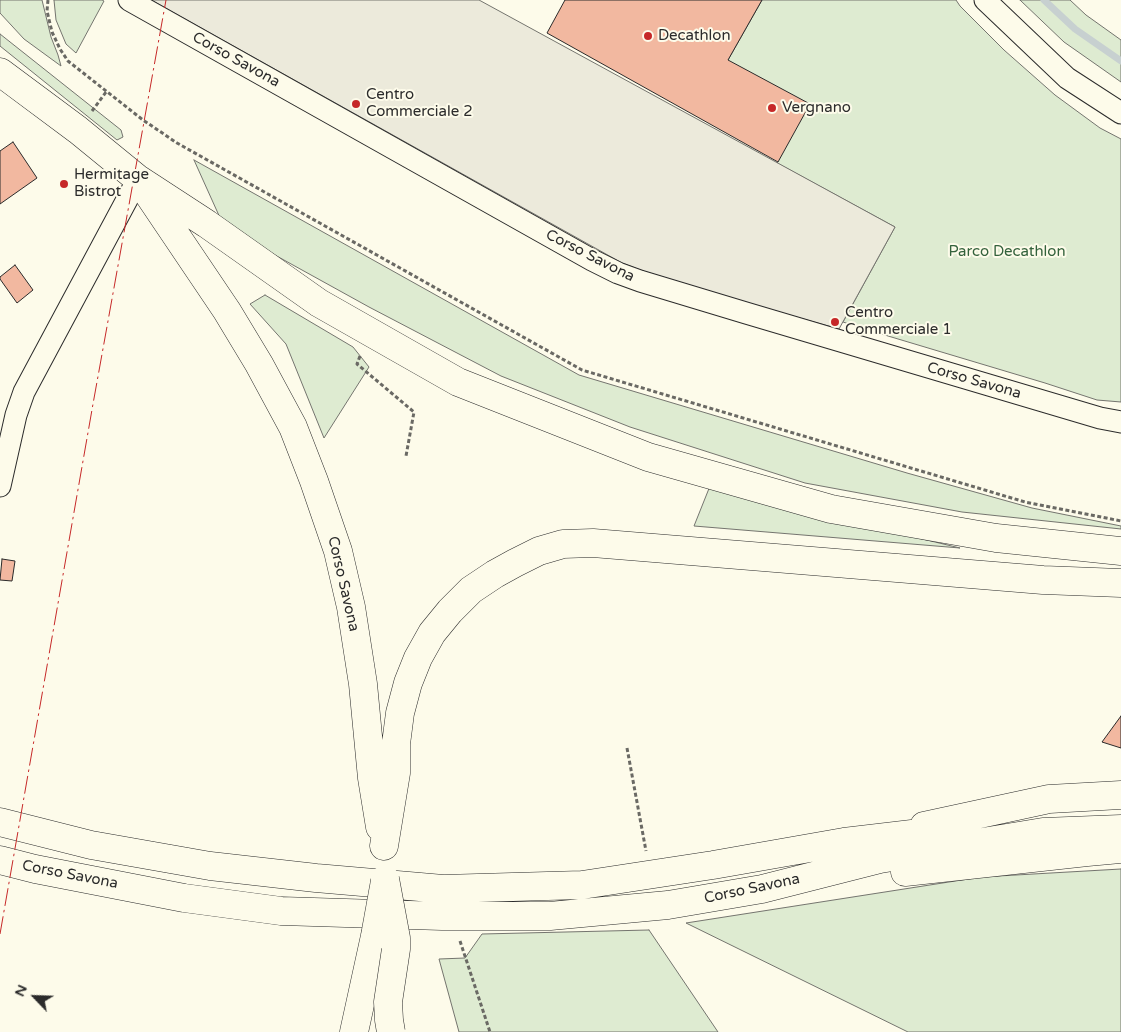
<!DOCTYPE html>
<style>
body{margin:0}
#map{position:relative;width:1121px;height:1032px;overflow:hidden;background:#fdfbea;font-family:"Varela Round",sans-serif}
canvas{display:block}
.north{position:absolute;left:10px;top:972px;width:50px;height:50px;-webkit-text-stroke:4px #fdfbea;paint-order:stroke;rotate:294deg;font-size:14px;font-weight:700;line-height:20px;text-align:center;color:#2b2b2b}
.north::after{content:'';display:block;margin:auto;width:18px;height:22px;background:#2b2b2b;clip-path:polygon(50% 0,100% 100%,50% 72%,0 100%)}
</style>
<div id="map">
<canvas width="1121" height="1032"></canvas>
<div class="north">N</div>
</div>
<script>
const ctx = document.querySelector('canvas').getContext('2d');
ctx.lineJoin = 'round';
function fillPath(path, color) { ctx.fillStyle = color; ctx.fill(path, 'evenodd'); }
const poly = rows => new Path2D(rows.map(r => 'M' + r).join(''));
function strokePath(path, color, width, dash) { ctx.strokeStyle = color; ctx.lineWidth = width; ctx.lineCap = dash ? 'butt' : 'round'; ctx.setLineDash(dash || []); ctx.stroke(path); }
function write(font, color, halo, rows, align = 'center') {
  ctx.font = font + ' "Varela Round",sans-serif'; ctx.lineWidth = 4; ctx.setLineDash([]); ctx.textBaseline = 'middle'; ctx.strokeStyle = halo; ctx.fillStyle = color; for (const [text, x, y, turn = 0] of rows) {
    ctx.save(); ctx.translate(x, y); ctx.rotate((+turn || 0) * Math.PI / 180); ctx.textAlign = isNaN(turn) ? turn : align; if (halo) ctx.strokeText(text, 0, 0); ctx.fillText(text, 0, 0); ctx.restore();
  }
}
const green = poly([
 [0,0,42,0,51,37,58,55,61,66,24,39,0,13,0,0],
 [54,0,102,0,104,1,76,53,66,44,56,20,54,0],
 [762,0,956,0,960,6,1004,50,1055,95,1100,128,1121,139,1121,402,1097,400,1045,383,858,327,843,322,895,227,777,163,778,162,728,60,762,0],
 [1020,0,1070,0,1086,15,1121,40,1121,82,1064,42,1020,0],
 [0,34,121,130,123,137,117,140,0,46,0,34],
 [194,160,579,375,907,473,1032,508,1121,526,1121,529,962,512,805,483,630,427,501,376,369,307,264,249,221,220,194,160],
 [265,295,353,347,369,367,324,438,286,344,250,304,265,295],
 [710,486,760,500,960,548,694,526,710,486],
 [1121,869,1121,1032,908,1032,686,923,981,877,1121,869],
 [649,930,718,1032,459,1032,439,959,465,958,482,934,649,930]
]);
const parking = poly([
 [151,0,479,0,895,227,839,329,764,308,643,271,622,263,151,0]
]);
const stream = poly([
 [1044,0,1075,29,1121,61]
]);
const building = poly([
 [565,0,762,0,728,60,810,104,778,162,547,33,565,0],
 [13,142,37,178,0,204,0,151,13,142],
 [15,265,33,290,17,303,0,279,0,277,15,265],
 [2,559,15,561,12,581,0,580,2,559],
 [1121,716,1121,748,1102,742,1121,716]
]);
const path = poly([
 [48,0,47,11,52,32,60,49,68,61,143,120,177,143,582,370,1025,502,1121,521],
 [92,111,106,92],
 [360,356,357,364,414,412,406,456],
 [627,748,646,851],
 [460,941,490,1032]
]);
const minor = poly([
 [129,0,592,260,618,273,640,281,746,313,1100,418,1121,422],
 [985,0,1067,78,1121,113],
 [0,486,16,415,24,392,138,179]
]);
const primary = poly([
 [0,72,78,130,138,179,227,311,259,364,293,427,314,481,338,551,351,607,363,684,372,778,380,827],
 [138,179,207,224,319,303,458,382,648,457,831,509,996,538,1121,551],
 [0,822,91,845,210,866,316,878,443,889,582,885,713,865,844,842,946,830],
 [924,826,1049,799,1121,795],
 [384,846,396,773,396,744,400,713,408,683,418,658,432,633,450,611,471,590,495,574,515,563,539,551,563,544,593,543,1043,580,1121,583],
 [0,860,35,869,184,898,281,911,442,916,550,916,668,905,762,889,880,859,1043,832,1121,829],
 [905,872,1087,852,1121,849],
 [354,1032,375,936]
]);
const primaryBridge = poly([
 [375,936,385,881]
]);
const motorwayBridge = poly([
 [385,879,396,938,396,949,388,1002,389,1020,391,1032]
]);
const power = poly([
 [0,934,93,404,166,0]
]);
const markers = [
 [648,36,5,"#c62828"],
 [356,104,5,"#c62828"],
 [772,108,5,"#c62828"],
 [64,184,5,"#c62828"],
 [835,322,5,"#c62828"]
];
const poiNames = [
 ["Decathlon",658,36],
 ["Centro",366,95],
 ["Commerciale 2",366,112],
 ["Vergnano",782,108],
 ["Hermitage",74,175],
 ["Bistrot",74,192],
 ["Centro",845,313],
 ["Commerciale 1",845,330]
];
const streetNames = [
 ["Corso Savona",236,60,29],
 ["Corso Savona",590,256,27],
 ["Corso Savona",974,381,16],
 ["Corso Savona",343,584,77],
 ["Corso Savona",70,875,11],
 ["Corso Savona",752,889,-12]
];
const parkNames = [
 ["Parco Decathlon",1007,252]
];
fillPath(green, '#deebd1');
strokePath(green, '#74746e', 1);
fillPath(parking, '#eceadb');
strokePath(parking, '#74746e', 1);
strokePath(stream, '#c7d0d0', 7);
fillPath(building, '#f2b8a0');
strokePath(building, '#2b2b2b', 1);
strokePath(minor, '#2b2b2b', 23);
strokePath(primary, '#2b2b2b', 29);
strokePath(path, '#6a6964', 3, [4, 2.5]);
strokePath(minor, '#fdfbea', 21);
strokePath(primary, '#fdfbea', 28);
strokePath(primaryBridge, '#2b2b2b', 29, []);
strokePath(motorwayBridge, '#2b2b2b', 29, []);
strokePath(primaryBridge, '#fdfbea', 28);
strokePath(motorwayBridge, '#fdfbea', 28);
strokePath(power, '#c62828', 1, [18, 4, 2.5, 4]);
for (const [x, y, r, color] of markers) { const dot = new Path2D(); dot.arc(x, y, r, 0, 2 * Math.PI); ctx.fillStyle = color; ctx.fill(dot); strokePath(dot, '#fdfbea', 2); }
write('15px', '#2b2b2b', '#fdfbea', poiNames, 'left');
write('15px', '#2b2b2b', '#fdfbea', streetNames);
write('15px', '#34623c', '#fdfbea', parkNames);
</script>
